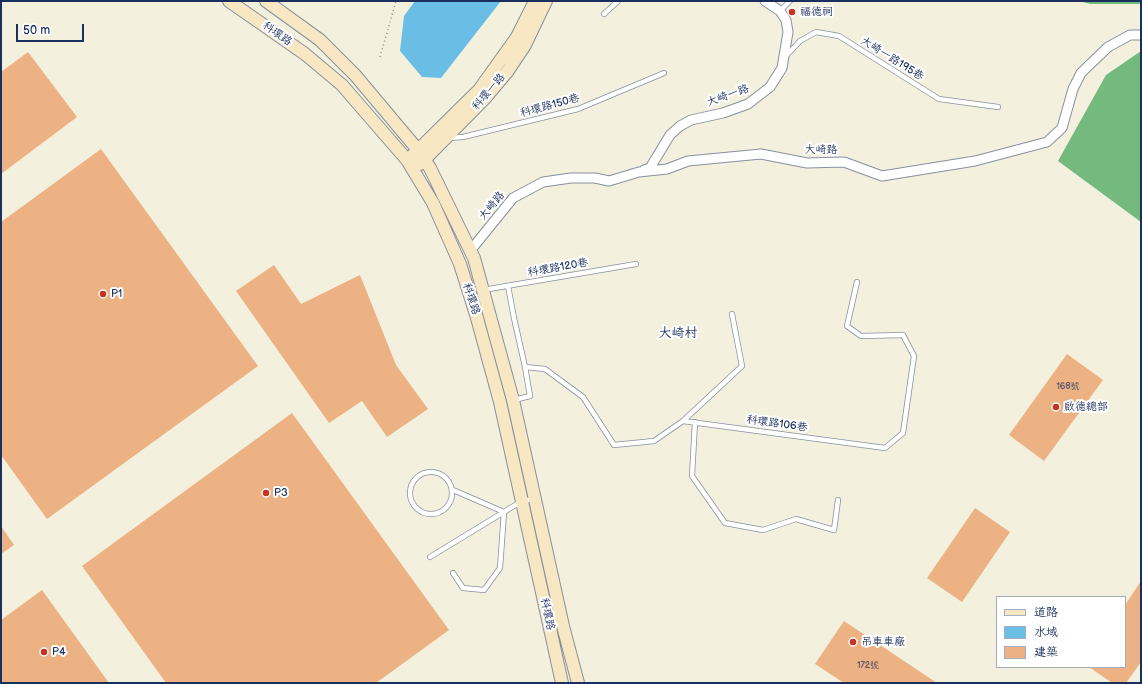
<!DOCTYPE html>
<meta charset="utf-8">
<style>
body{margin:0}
#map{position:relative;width:1142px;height:684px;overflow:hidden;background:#f3f0de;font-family:"Balsamiq Sans","LXGW WenKai TC",sans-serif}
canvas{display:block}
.frame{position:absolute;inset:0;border:2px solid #1b2f5e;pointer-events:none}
.legend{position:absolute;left:996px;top:596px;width:130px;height:72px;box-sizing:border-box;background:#fff;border:1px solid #a4acbf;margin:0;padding:5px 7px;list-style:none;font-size:12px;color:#1b2f5e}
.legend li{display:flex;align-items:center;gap:8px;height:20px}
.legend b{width:20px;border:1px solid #a4acbf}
.scale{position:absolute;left:16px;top:24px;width:68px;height:18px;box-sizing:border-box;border:2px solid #1b2f5e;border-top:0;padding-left:5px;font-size:12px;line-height:14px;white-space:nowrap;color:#1b2f5e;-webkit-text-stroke:3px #fff;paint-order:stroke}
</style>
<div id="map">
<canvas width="1142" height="684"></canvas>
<div class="frame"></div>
<ul class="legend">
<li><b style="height:5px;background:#f7e8c3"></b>道路</li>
<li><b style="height:11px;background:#6abee6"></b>水域</li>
<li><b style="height:11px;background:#ecb284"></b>建築</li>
</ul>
<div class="scale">50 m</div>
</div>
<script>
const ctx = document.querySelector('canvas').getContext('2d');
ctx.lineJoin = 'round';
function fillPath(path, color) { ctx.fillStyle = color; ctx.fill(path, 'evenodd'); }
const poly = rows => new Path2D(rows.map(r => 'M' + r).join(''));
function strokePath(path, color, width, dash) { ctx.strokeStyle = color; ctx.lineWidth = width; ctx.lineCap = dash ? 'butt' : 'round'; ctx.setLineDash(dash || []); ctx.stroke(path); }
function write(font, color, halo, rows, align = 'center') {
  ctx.font = font + ' "Balsamiq Sans","LXGW WenKai TC",sans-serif'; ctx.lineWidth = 4; ctx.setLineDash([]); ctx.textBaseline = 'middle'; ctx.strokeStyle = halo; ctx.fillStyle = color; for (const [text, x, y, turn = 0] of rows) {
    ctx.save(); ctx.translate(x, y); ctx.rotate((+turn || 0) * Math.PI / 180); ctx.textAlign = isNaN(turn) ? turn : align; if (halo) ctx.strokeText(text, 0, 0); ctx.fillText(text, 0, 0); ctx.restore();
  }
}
const forest = poly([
 [1079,1,1141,1,1141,4,1090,4],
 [1141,51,1141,222,1058,161,1106,75]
]);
const water = poly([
 [415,1,501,1,441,78,422,77,400,51,404,16]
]);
const building = poly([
 [28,52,77,117,1,174,1,72],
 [101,149,258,366,47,519,1,455,1,222],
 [274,265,301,304,360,275,396,365,428,409,387,437,362,401,329,423,236,291],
 [1067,354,1103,380,1044,461,1009,435],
 [292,413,449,630,376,683,166,683,82,566],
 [975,508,1010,532,962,602,927,578],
 [1,526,14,545,1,554],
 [1141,581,1141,662,1126,683,1112,683,1089,667,1125,667,1125,605],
 [42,590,109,683,1,683,1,620],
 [844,621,937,683,844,683,815,664]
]);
const path = poly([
 [380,57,396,1]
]);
const lane = poly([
 [780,11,790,1],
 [604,14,618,1],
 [786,56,800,41,816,32,839,36,939,99,998,107],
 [449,138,463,137,578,109,664,73],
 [508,286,514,318,525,367],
 [483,290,636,264],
 [514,400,530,396,525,367,545,369,583,397,614,445,654,441,683,421,885,448,903,433,914,356,903,335,861,336,847,326,857,282],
 [683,421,742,366,732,314],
 [695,422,692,476,725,523,763,530,796,519,834,530,838,500],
 '410 493a21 21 0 1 1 42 0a21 21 0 1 1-42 0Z',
 [453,490,504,512,500,568,484,590,463,588,453,573],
 [430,557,522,501,534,499]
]);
const street = poly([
 [644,170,650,168,670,135,680,126,691,120,723,113,748,104,770,87,782,68,788,32,786,20,780,11,765,1],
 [470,251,513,198,543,182,571,178,595,178,609,181,639,172,667,169,688,161,761,154,807,163,844,162,882,176,975,161,1047,142,1062,128,1073,89,1081,73,1108,47,1130,35,1141,35]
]);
const secondary = poly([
 [229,1,305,54,342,85,407,160,433,203,460,264,477,318,500,402,562,683],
 [266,1,320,40,355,75,418,150,430,168,474,258,513,400,563,626,578,683],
 [412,156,479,90,517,37,535,1],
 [420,164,486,97,507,72,525,45,546,1]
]);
const markers = [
 [792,12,4,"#c8321e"],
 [103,294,4,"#c8321e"],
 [1056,407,4,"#c8321e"],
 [266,493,4,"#c8321e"],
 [853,642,4,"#c8321e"],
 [44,652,4,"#c8321e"]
];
const numberNames = [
 ["168號",1068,387],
 ["172號",868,666]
];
const poiNames = [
 ["福德祠",800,12],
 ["P1",111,294],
 ["啟德總部",1064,407],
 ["P3",274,493],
 ["吊車車廠",861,642],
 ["P4",52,652]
];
const streetNames = [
 ["科環路",277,34,35],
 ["大崎一路195巷",892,59,32],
 ["科環一路",489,92,-49],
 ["大崎一路",728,96,-20],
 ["科環路150巷",550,106,-15],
 ["大崎路",821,150],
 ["大崎路",492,206,-50],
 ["科環路120巷",558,268,-10],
 ["科環路",471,299,72],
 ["科環路106巷",777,424,8],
 ["科環路",547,614,78]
];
const quarterNames = [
 ["大崎村",678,334]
];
fillPath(forest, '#74b97e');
fillPath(water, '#6abee6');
fillPath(building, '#ecb284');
strokePath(lane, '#87909e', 6);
strokePath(street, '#87909e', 11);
strokePath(secondary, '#87909e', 14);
strokePath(path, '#87909e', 1.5, [1, 3]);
strokePath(lane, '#fff', 4.5);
strokePath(street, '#fff', 9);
strokePath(secondary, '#f7e8c3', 12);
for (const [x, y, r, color] of markers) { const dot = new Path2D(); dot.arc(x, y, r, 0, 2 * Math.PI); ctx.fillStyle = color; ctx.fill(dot); strokePath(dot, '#fff', 1.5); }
write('9px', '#4f5068', null, numberNames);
write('11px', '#1b2f5e', '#fff', poiNames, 'left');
write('11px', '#1b2f5e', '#fff', streetNames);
write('13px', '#1b2f5e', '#fff', quarterNames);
</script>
